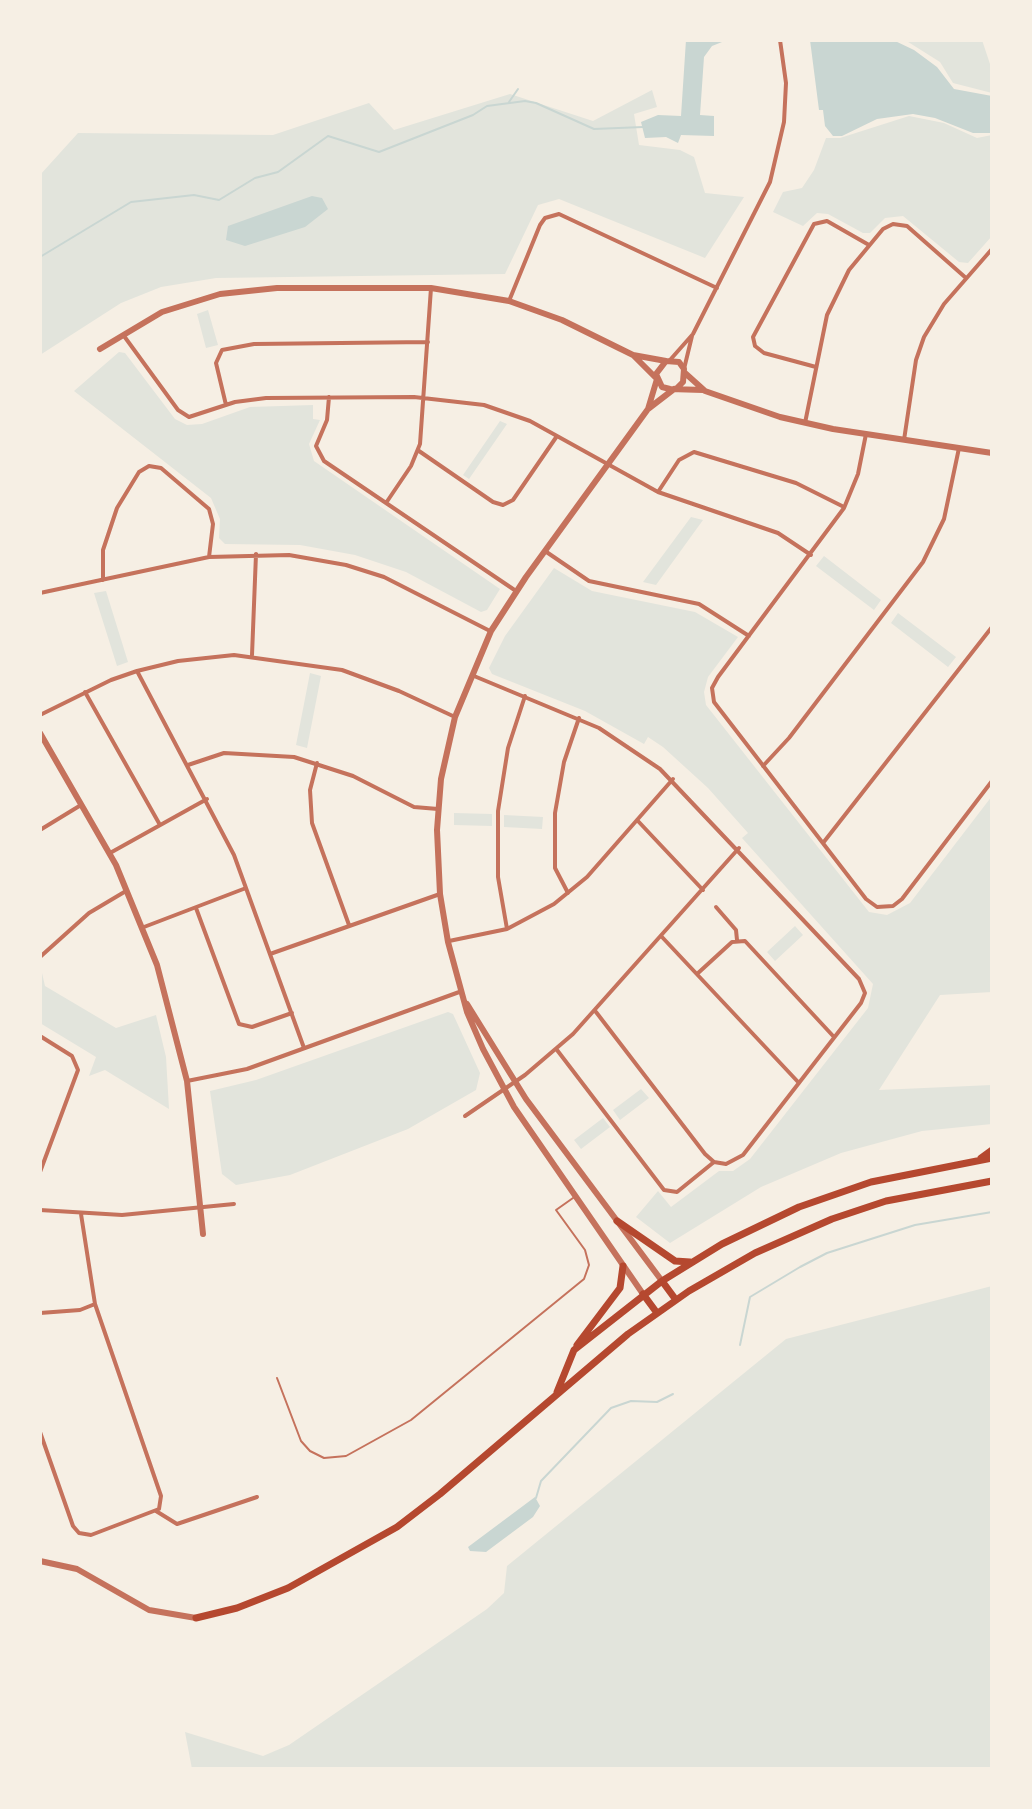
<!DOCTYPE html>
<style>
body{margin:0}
#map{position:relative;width:1032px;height:1809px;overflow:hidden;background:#f6efe4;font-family:Helvetica,sans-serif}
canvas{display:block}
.frame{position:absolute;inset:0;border:42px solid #f6efe4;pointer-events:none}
</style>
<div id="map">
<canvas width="1032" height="1809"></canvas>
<div class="frame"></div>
</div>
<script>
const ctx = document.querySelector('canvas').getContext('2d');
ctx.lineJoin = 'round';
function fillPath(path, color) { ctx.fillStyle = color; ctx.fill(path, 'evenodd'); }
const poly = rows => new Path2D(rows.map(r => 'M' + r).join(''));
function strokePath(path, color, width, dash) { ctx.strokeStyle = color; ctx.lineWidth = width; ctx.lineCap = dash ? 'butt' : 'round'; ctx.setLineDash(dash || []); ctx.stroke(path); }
const green = poly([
 [905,40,982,40,992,70,992,93,953,83,940,62],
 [652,90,657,107,634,114,639,145,680,150,694,157,705,193,744,197,705,258,559,199,538,205,505,274,216,278,161,287,121,303,40,355,40,175,78,133,273,135,369,103,394,130,510,94,593,121],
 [909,116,944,123,977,138,992,135,992,236,968,263,959,262,903,216,885,218,870,233,863,233,828,214,817,213,803,226,773,212,783,192,802,188,814,170,826,138,840,138],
 [208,310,218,345,206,348,197,314],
 [119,352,125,353,175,419,187,425,202,424,250,407,313,405,313,419,320,420,309,444,314,461,500,589,487,610,481,612,406,572,355,555,300,545,225,544,219,538,220,519,211,498,74,391],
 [500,421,507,424,469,479,463,475],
 [691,517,703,520,656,585,643,582],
 [824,556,881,600,874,610,816,566],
 [554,568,592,591,695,612,738,637,708,677,704,692,706,705,869,912,887,915,910,903,992,796,992,992,940,995,879,1090,992,1085,992,1124,922,1131,841,1153,761,1187,670,1243,636,1217,658,1191,671,1207,719,1171,733,1171,750,1159,868,1008,873,984,742,838,748,833,708,788,663,747,648,737,644,744,585,711,492,674,489,668,505,636],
 [106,591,128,662,117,666,94,593],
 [898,613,956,657,948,667,891,623],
 [310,673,321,676,307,748,296,745],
 [454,813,492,814,492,826,454,825],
 [504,815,543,817,542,829,504,827],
 [795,926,803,935,775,961,767,952],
 [42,973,45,986,116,1028,156,1015,166,1057,169,1109,105,1070,89,1076,96,1057,40,1023],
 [448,1012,453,1014,480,1073,476,1090,408,1129,290,1175,236,1185,222,1174,210,1091,256,1080],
 [641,1089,649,1098,620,1120,613,1110],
 [603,1118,610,1127,581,1149,574,1140],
 [992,1286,992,1769,192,1769,185,1732,263,1756,289,1745,487,1609,504,1593,507,1566,786,1339]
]);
const water = poly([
 [686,40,727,40,712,46,704,57,700,115,714,116,714,136,681,135,678,143,666,137,645,138,641,122,658,115,681,116],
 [810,40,893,40,914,50,937,67,954,89,992,96,992,133,973,133,935,118,913,114,877,119,842,136,833,136,825,126,823,110,819,110],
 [312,196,322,198,328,209,305,227,245,246,226,240,228,226],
 [535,1497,540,1506,533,1517,486,1552,470,1551,468,1547]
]);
const stream = poly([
 [509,102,518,89],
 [40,257,131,202,194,195,219,200,255,178,278,172,328,136,379,152,473,115,487,106,525,101,536,103,594,129,643,127],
 [740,1345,750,1297,800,1267,827,1253,915,1225,992,1212],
 [536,1498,541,1481,611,1408,631,1401,657,1402,673,1394]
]);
const service = poly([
 [277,1378,301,1441,310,1451,324,1458,346,1456,411,1420,584,1279,589,1265,585,1250,556,1210,573,1198]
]);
const minor = poly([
 [509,301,540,225,545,218,559,214,717,288],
 [124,336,178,410,189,417,235,402,266,398,414,397,484,405,530,421,658,492,778,533,811,555],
 [670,360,693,334,770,182,784,122,786,83,780,40],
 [816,367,764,353,755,346,753,337,814,224,827,221,869,245],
 [684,369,692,336],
 [329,397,327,420,316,446,324,461,516,591],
 [226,405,216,363,222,350,254,344,428,342],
 [805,423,827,315,849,270,883,229,893,224,907,226,966,278],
 [866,434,858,474,844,508,718,677,712,688,714,702,866,899,877,907,893,906,902,899,992,781],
 [904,440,916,360,924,337,944,304,992,249],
 [419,451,493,502,503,505,513,500,557,436],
 [658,492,679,460,694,452,796,483,844,507],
 [386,503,411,466,420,444,431,288],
 [545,551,589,581,699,604,749,636],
 [103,580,103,550,117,508,139,472,149,466,161,468,209,509,213,524,209,557],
 [40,593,209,557,289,555,346,565,384,577,490,631],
 [252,655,256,554],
 [137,671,234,855,304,1048],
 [474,676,599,728,660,769,859,979,865,993,861,1003,743,1155,726,1164,714,1162,705,1154,596,1012],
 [85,692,160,825],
 [40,715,111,680,137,671,178,661,234,655,342,670,399,691,455,717],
 [317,763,310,790,312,823,349,925],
 [188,765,224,753,294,757,353,776,414,807,438,809],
 [763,766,789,738,923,562,944,519,959,448],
 [637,820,703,890],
 [40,830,81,805],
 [823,843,992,627],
 [110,853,207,799],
 [568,893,555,868,555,813,564,762,579,718],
 [716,907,736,930,737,940],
 [196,908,239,1024,252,1027,292,1013],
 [144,927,246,888],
 [507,929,498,877,498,811,508,748,525,696],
 [662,937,799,1083],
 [449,941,507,929,554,904,587,877,673,779],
 [270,954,440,894],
 [40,957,89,913,126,891],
 [697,974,732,942,745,941,834,1037],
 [40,1036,72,1056,78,1070,40,1172],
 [557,1050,664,1190,677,1192,714,1162],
 [187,1081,247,1069,462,991],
 [465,1116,525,1075,573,1034,739,848],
 [40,1210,122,1215,234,1204],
 [40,1313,80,1310,95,1304],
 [40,1432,73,1526,79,1533,91,1535,159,1509,161,1496,95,1304,81,1214],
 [156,1511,177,1524,257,1497]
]);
const tertiary = poly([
 [100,349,162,312,220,294,277,288,431,288,509,301,562,320,633,355,666,361],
 [633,355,656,378],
 [685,373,705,391,780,417,833,429,992,453],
 [676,389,683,382,684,369,679,362,666,361,656,374,662,387,670,389,703,390],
 [648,409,657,379],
 [40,733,116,865,157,965,187,1081,203,1234],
 [467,1004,526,1099,662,1281],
 [643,1294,514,1107,483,1049,467,1012,448,942,440,894,437,830,441,779,455,717,491,631,526,577,648,409,674,389],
 [40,1561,77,1569,149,1610,196,1618]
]);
const primary = poly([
 [981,1158,992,1150],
 [617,1221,675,1261,690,1262],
 [662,1281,676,1300],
 [643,1294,657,1313],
 [577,1345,620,1288,623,1266],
 [557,1392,574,1350,662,1281,722,1244,799,1207,871,1182,992,1158],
 [196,1618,237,1608,288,1588,397,1527,440,1494,628,1334,689,1291,755,1253,832,1219,886,1201,992,1181]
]);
fillPath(green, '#e2e4dc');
fillPath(water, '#c9d6d2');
strokePath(stream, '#c9d6d2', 2);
strokePath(service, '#c5725c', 2);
strokePath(minor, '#c5725c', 4);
strokePath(tertiary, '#c5725c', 6);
strokePath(primary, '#b5482f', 7);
</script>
